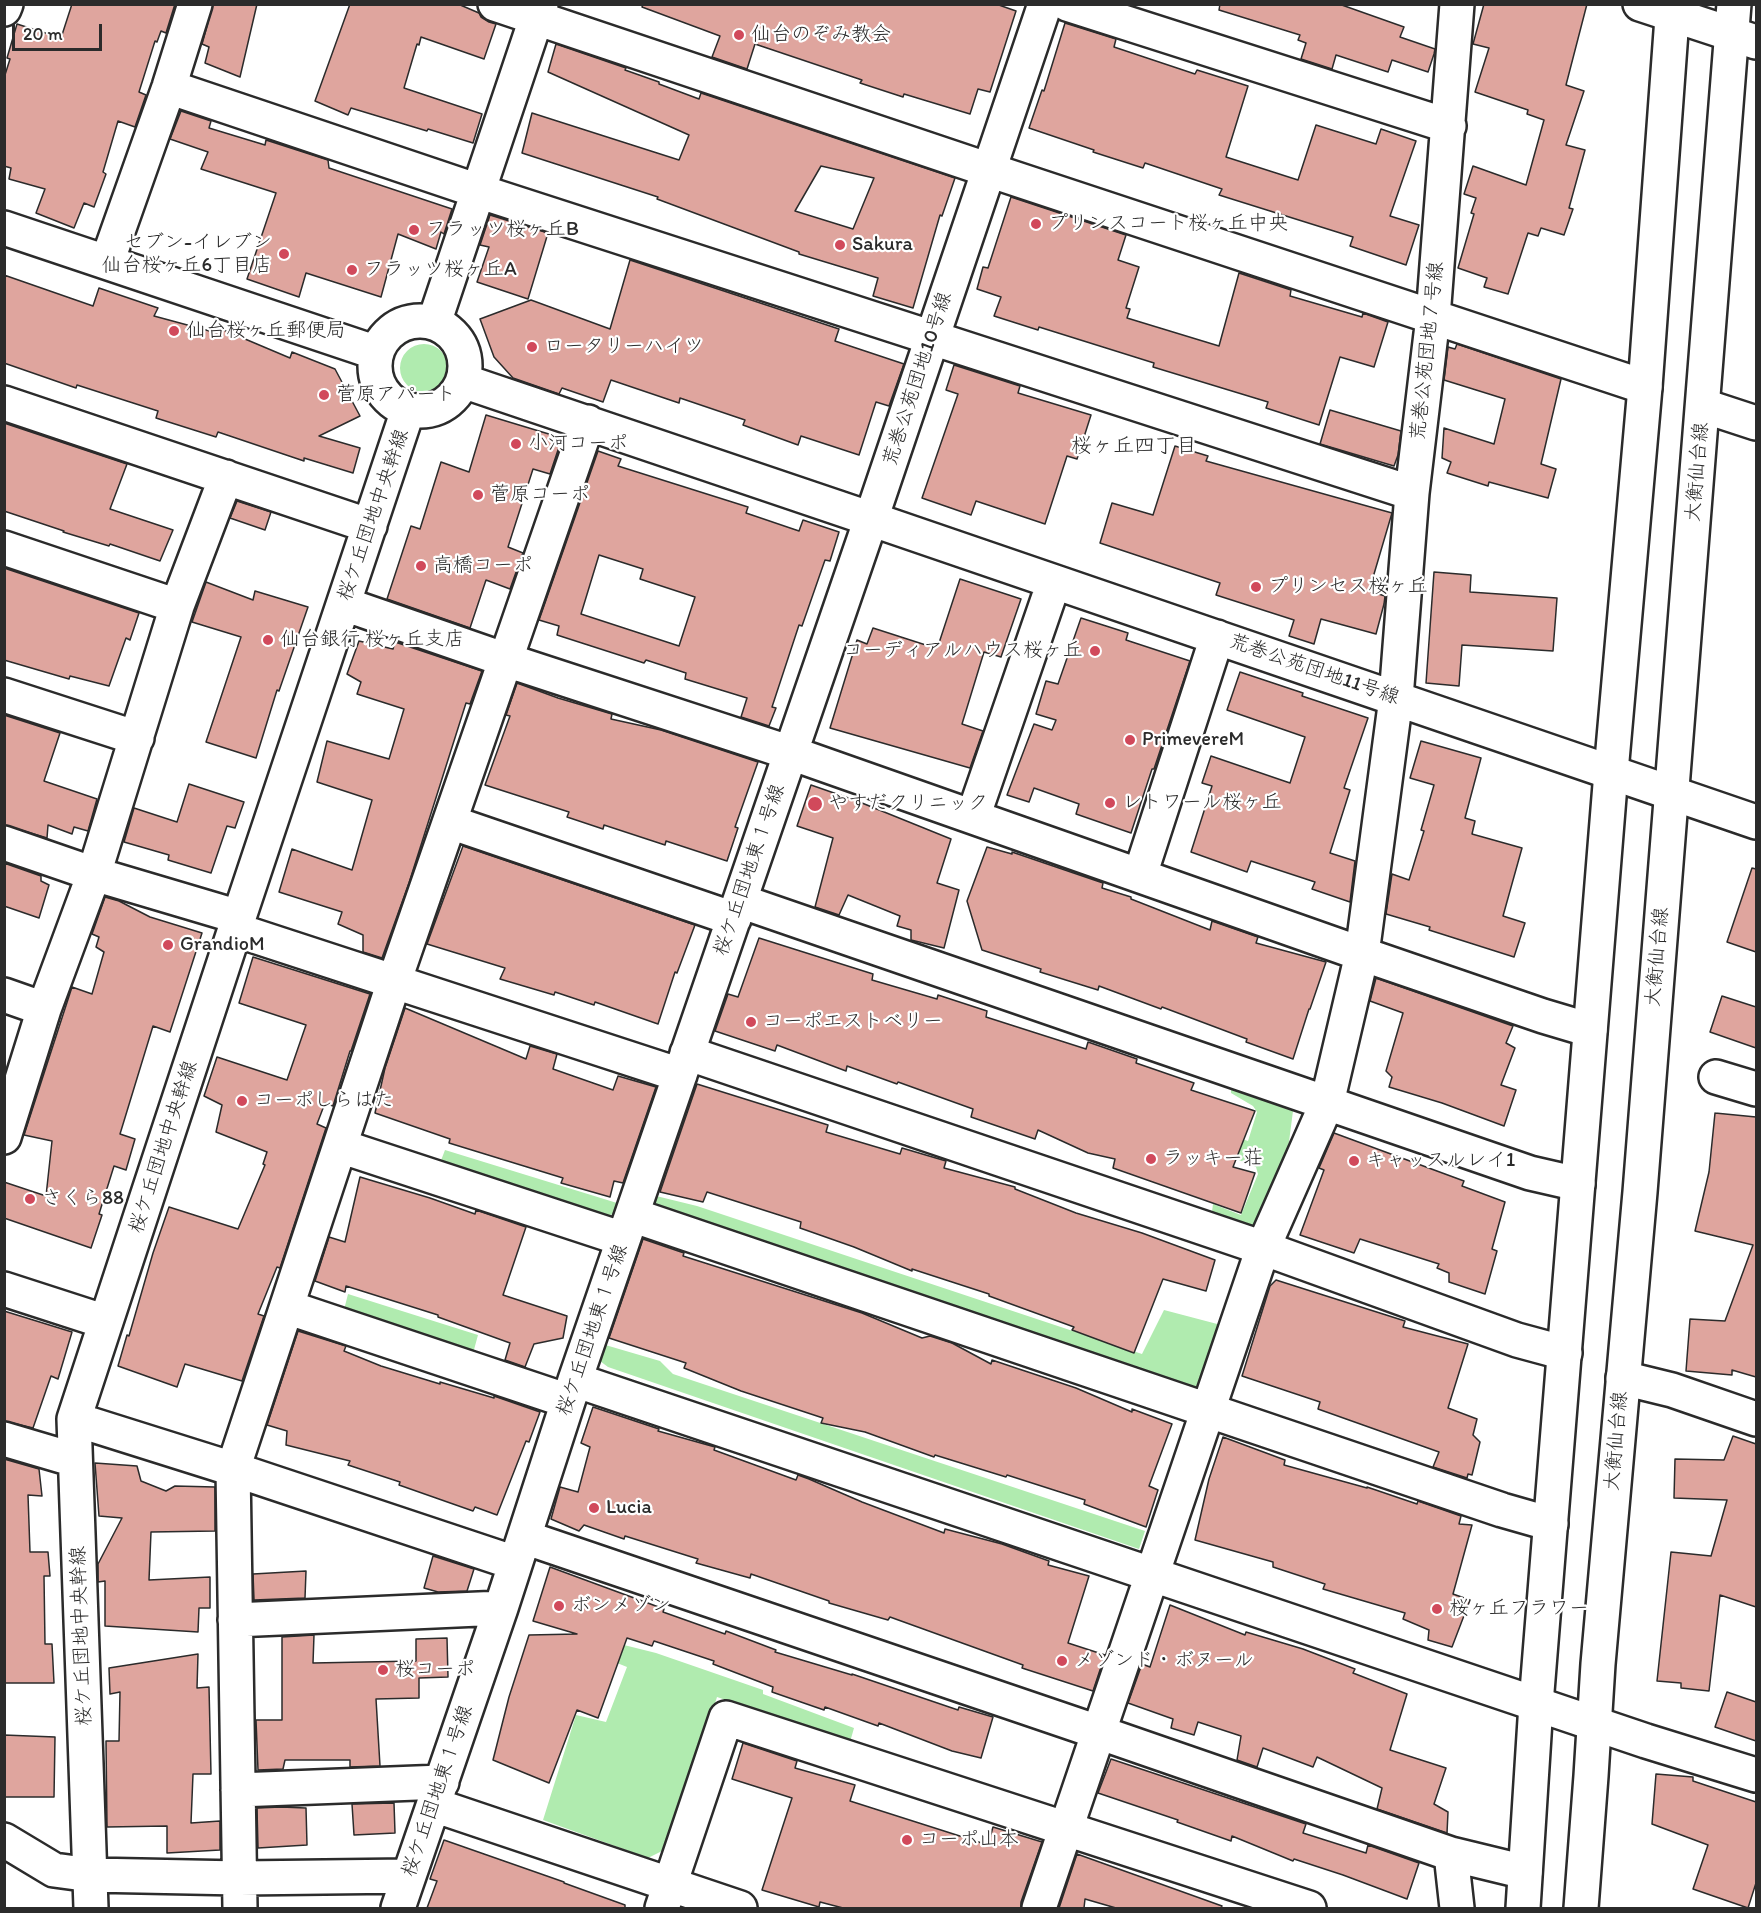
<!DOCTYPE html>
<meta charset="utf-8">
<style>
body{margin:0}
#map{position:relative;width:1761px;height:1913px;overflow:hidden;background:#fff;font-family:Itim,sans-serif}
canvas{display:block}
.frame{position:absolute;inset:0;border:6px solid #2b2b2b;pointer-events:none}
.scale{position:absolute;left:12px;top:24px;width:90px;height:27px;box-sizing:border-box;border:3px solid #2b2b2b;border-top:0;padding-left:8px;font-size:18px;line-height:21px;white-space:nowrap;color:#2b2b2b;-webkit-text-stroke:4px #fff;paint-order:stroke}
</style>
<div id="map">
<canvas width="1761" height="1913"></canvas>
<div class="frame"></div>
<div class="scale">20 m</div>
</div>
<script>
const ctx = document.querySelector('canvas').getContext('2d');
ctx.lineJoin = 'round';
function fillPath(path, color) { ctx.fillStyle = color; ctx.fill(path, 'evenodd'); }
const poly = rows => new Path2D(rows.map(r => 'M' + r).join(''));
function strokePath(path, color, width, dash) { ctx.strokeStyle = color; ctx.lineWidth = width; ctx.lineCap = dash ? 'butt' : 'round'; ctx.setLineDash(dash || []); ctx.stroke(path); }
function write(font, color, halo, rows, align = 'center') {
  ctx.font = font + ' Itim,"Klee One",sans-serif'; ctx.lineWidth = 4.5; ctx.setLineDash([]); ctx.textBaseline = 'middle'; ctx.strokeStyle = halo; ctx.fillStyle = color; for (const [text, x, y, turn = 0] of rows) {
    ctx.save(); ctx.translate(x, y); ctx.rotate((+turn || 0) * Math.PI / 180); ctx.textAlign = isNaN(turn) ? turn : align; if (halo) ctx.strokeText(text, 0, 0); ctx.fillText(text, 0, 0); ctx.restore();
  }
}
const green = poly([
 '400 368a24 24 0 1 1 48 0a24 24 0 1 1-48 0Z',
 [1231,1083,1285,1099,1293,1111,1287,1157,1257,1229,1211,1219,1213,1204,1241,1215,1258,1174,1256,1167,1195,1142,1201,1126,1248,1141,1257,1112,1253,1106,1231,1093],
 [445,1150,617,1203,614,1213,599,1222,437,1171],
 [652,1195,697,1206,1142,1354,1164,1310,1221,1325,1201,1386,1184,1388,650,1209],
 [348,1294,478,1335,472,1357,343,1314],
 [602,1344,660,1361,673,1374,1145,1531,1139,1549,608,1367,596,1358],
 [624,1645,656,1653,763,1690,763,1694,854,1728,850,1742,717,1697,670,1847,648,1858,543,1820,576,1715,606,1722,627,1667,585,1650]
]);
const building = poly([
 [72,4,175,4,166,33,161,31,157,42,155,41,139,92,146,95,135,127,118,121,103,172,106,174,94,207,84,203,74,228,36,213,45,189,9,179,11,168,4,166,4,78,10,59,7,58,17,24,61,38,72,4],
 [213,4,257,4,240,77,205,63,209,47,202,44,213,4],
 [350,4,458,4,479,13,481,17,489,22,496,24,484,59,421,37,419,45,417,44,404,88,482,114,473,143,428,129,427,131,351,108,348,115,315,101,350,4],
 [643,4,996,4,1016,11,990,92,978,89,970,114,904,94,903,97,860,83,862,80,755,44,747,69,712,57,720,36,642,7,643,4],
 [1220,4,1339,4,1404,27,1400,37,1435,49,1434,54,1428,72,1392,60,1388,72,1336,55,1332,69,1301,59,1306,43,1298,40,1300,35,1219,10,1220,4],
 [1484,4,1587,4,1566,85,1584,91,1566,145,1585,150,1569,208,1573,209,1564,235,1541,228,1538,236,1528,233,1508,294,1484,287,1487,278,1458,268,1474,214,1471,213,1476,198,1464,194,1473,166,1526,185,1544,120,1527,114,1528,110,1475,92,1489,48,1473,44,1484,4],
 [1065,23,1116,39,1114,47,1195,74,1197,70,1248,86,1226,157,1298,180,1316,125,1376,144,1381,129,1416,141,1390,216,1419,225,1406,265,1350,246,1353,237,1219,195,1222,189,1145,163,1143,168,1093,152,1094,150,1029,128,1042,90,1044,91,1065,23],
 [556,44,626,68,625,70,659,82,659,84,699,99,701,93,955,178,942,216,940,215,913,308,873,296,878,278,799,254,799,252,657,199,658,197,522,153,532,113,679,160,689,135,548,72,556,44],
 [821,166,874,178,853,229,795,211,821,166],
 [181,111,211,121,209,128,265,145,266,140,328,160,329,168,452,209,444,234,441,232,436,249,398,234,381,297,306,273,299,297,247,279,276,193,201,169,208,152,170,139,181,111],
 [1011,197,1126,235,1118,260,1139,267,1126,308,1130,309,1127,318,1219,346,1239,273,1291,290,1290,296,1362,317,1363,313,1388,322,1374,367,1340,357,1319,425,1266,408,1268,402,1153,367,1154,363,1039,327,1038,330,994,316,1001,297,977,289,983,267,988,268,1011,197],
 [490,215,548,233,528,299,477,282,489,247,480,245,490,215],
 [630,260,839,329,835,341,904,364,889,406,876,402,859,455,801,436,798,445,743,425,745,420,680,398,679,403,611,380,603,402,562,388,559,394,513,378,494,357,480,319,531,300,610,329,630,260],
 [4,275,93,306,99,288,158,308,154,316,217,333,219,328,290,358,292,352,335,369,360,416,319,436,360,448,353,473,304,458,304,461,218,432,216,437,156,418,158,411,77,385,76,388,4,363,4,275],
 [1457,344,1561,379,1541,464,1556,469,1548,498,1489,482,1488,486,1447,473,1451,462,1442,458,1444,428,1494,444,1505,399,1444,380,1448,347,1455,349,1457,344],
 [954,365,1020,386,1018,393,1091,415,1077,459,1067,456,1045,524,976,501,971,515,922,498,958,394,946,390,954,365],
 [1330,410,1401,431,1398,455,1394,466,1320,444,1330,410],
 [486,415,562,438,550,474,533,469,508,547,523,553,510,589,486,580,470,628,387,599,411,526,420,529,441,462,469,472,486,415],
 [4,423,127,464,110,509,173,530,160,561,110,544,109,546,63,532,64,531,4,511,4,423],
 [1175,446,1208,456,1206,461,1392,513,1369,591,1385,596,1384,604,1376,634,1321,619,1314,644,1289,636,1294,620,1216,595,1220,583,1100,543,1112,503,1153,515,1175,446],
 [598,451,621,459,618,466,748,507,746,513,799,531,803,520,839,532,830,561,825,560,802,626,799,625,772,707,776,708,769,726,741,717,747,698,685,679,686,673,646,660,644,663,557,635,559,626,539,620,598,451],
 [599,555,643,569,640,579,695,597,679,646,581,614,599,555],
 [237,501,271,512,265,530,230,518,237,501],
 [4,568,139,613,130,640,126,638,109,686,70,676,69,679,4,660,4,568],
 [1434,572,1471,575,1470,592,1557,598,1553,651,1462,645,1459,686,1426,683,1434,572],
 [960,579,1021,599,1001,657,984,652,962,724,983,731,970,768,830,728,857,640,867,644,873,628,932,647,934,642,939,643,960,579],
 [206,582,253,600,255,591,308,607,279,691,277,690,256,758,206,742,241,637,192,622,206,582],
 [1081,618,1128,633,1126,640,1190,661,1154,769,1152,769,1131,833,1076,814,1079,804,1034,788,1029,802,1007,795,1034,724,1052,730,1056,720,1036,714,1046,681,1058,684,1081,618],
 [359,641,393,649,395,642,482,671,470,704,466,703,409,883,382,958,363,952,363,935,338,924,342,912,279,892,292,849,352,870,372,800,317,782,327,741,389,759,404,709,357,694,361,682,347,674,359,641],
 [1240,672,1303,693,1302,696,1368,718,1344,788,1350,790,1330,853,1355,861,1350,902,1312,889,1315,882,1251,861,1247,872,1191,852,1212,786,1202,783,1211,756,1290,783,1305,737,1227,710,1240,672],
 [517,683,558,698,612,714,611,719,661,730,758,762,735,827,738,828,727,861,666,841,665,845,604,825,603,829,567,817,569,812,485,785,510,716,506,715,517,683],
 [4,715,60,733,44,781,97,799,88,831,74,827,72,834,48,825,47,838,4,825,4,715],
 [1421,741,1481,758,1465,818,1475,821,1472,834,1522,848,1503,916,1525,923,1514,957,1429,930,1430,927,1386,914,1392,874,1409,880,1424,831,1421,830,1434,785,1410,778,1421,741],
 [189,784,244,802,235,828,227,826,211,873,168,860,169,855,124,842,134,808,177,822,189,784],
 [811,785,857,801,951,839,937,883,959,890,944,948,911,940,911,930,897,926,900,916,848,895,839,915,815,907,833,838,797,826,811,785],
 [463,846,695,925,677,973,675,972,658,1024,595,1002,594,1005,555,992,554,995,500,979,505,968,427,944,463,846],
 [987,847,1012,854,1012,852,1103,883,1102,888,1131,897,1131,899,1210,930,1212,921,1258,937,1256,943,1326,962,1310,1009,1309,1009,1293,1059,1246,1042,1247,1039,1162,1007,1161,1009,1099,986,1098,990,1040,972,1041,969,982,950,967,901,987,847],
 [4,863,41,876,41,881,49,885,39,918,4,906,4,863],
 [1752,868,1756,869,1756,952,1727,942,1752,868],
 [105,897,119,901,150,917,202,933,170,1032,153,1026,120,1134,135,1139,126,1170,114,1166,99,1214,102,1215,91,1248,4,1218,4,1182,46,1196,52,1141,24,1135,72,987,92,994,104,952,96,947,99,937,92,934,105,897],
 [759,938,873,974,872,980,937,999,938,995,987,1011,986,1017,1086,1049,1088,1042,1137,1059,1136,1063,1194,1083,1191,1090,1255,1111,1233,1167,1255,1173,1241,1213,1113,1168,1115,1159,1088,1153,1038,1130,1035,1139,971,1117,973,1109,898,1082,897,1084,847,1066,846,1071,777,1045,775,1051,715,1031,728,994,738,997,759,938],
 [253,957,370,994,351,1051,350,1051,333,1106,325,1103,317,1124,326,1128,280,1268,277,1267,258,1314,264,1316,242,1381,185,1364,177,1387,118,1366,127,1335,129,1336,153,1253,169,1207,238,1229,265,1165,263,1164,267,1152,216,1132,222,1105,204,1096,217,1057,287,1080,306,1025,239,1003,253,957],
 [1376,978,1513,1026,1506,1043,1515,1048,1501,1085,1516,1090,1504,1126,1442,1103,1389,1087,1392,1077,1386,1071,1403,1013,1370,1001,1376,978],
 [1722,996,1756,1007,1756,1048,1710,1032,1722,996],
 [405,1008,526,1059,530,1046,557,1054,553,1069,613,1090,618,1076,656,1087,623,1183,614,1181,610,1197,561,1183,563,1178,449,1143,450,1139,375,1113,385,1068,405,1008],
 [697,1084,828,1125,826,1132,900,1154,902,1148,946,1161,944,1168,1015,1187,1015,1189,1076,1213,1142,1233,1215,1260,1206,1291,1163,1279,1134,1353,1072,1330,1074,1327,989,1296,989,1294,912,1269,912,1271,854,1247,800,1228,801,1222,707,1192,703,1202,660,1192,697,1084],
 [1715,1113,1756,1117,1756,1377,1732,1370,1732,1375,1686,1371,1690,1319,1725,1321,1753,1245,1695,1231,1709,1172,1715,1113],
 [1334,1133,1464,1181,1462,1186,1505,1202,1492,1249,1497,1251,1485,1294,1449,1282,1449,1273,1437,1268,1439,1264,1360,1239,1354,1253,1300,1235,1324,1170,1319,1168,1334,1133],
 [360,1177,430,1198,475,1214,476,1210,526,1227,503,1295,567,1316,563,1338,534,1344,525,1367,505,1360,510,1343,438,1317,438,1315,346,1286,345,1292,315,1281,329,1237,345,1242,360,1177],
 [643,1239,684,1253,683,1256,862,1313,922,1338,930,1336,952,1343,991,1364,992,1360,1076,1388,1132,1412,1132,1409,1172,1424,1149,1486,1158,1490,1146,1527,1084,1504,1085,1500,1007,1475,1006,1477,935,1455,934,1457,865,1432,821,1423,823,1418,741,1391,684,1368,686,1363,609,1338,643,1239],
 [1276,1280,1405,1321,1403,1327,1468,1344,1448,1408,1477,1419,1473,1435,1480,1442,1472,1475,1468,1474,1467,1478,1433,1467,1439,1452,1318,1409,1320,1402,1242,1376,1270,1286,1276,1280],
 [4,1311,72,1332,58,1379,51,1376,33,1428,4,1421,4,1311],
 [298,1331,346,1346,344,1351,381,1366,440,1384,440,1382,494,1398,494,1396,540,1412,529,1442,526,1441,497,1515,475,1507,473,1511,399,1485,400,1482,348,1465,350,1461,286,1445,287,1431,267,1425,298,1331],
 [593,1407,659,1429,658,1431,715,1447,714,1450,796,1480,798,1475,809,1479,862,1502,944,1533,945,1529,1002,1544,1049,1561,1048,1565,1089,1576,1068,1643,1105,1655,1093,1691,1022,1668,1023,1665,890,1617,888,1620,829,1603,829,1601,751,1574,750,1578,696,1563,698,1559,625,1536,624,1539,584,1525,579,1531,551,1519,560,1487,578,1492,590,1447,581,1443,593,1407],
 [1733,1436,1756,1444,1756,1607,1720,1595,1709,1691,1681,1688,1681,1683,1657,1681,1671,1552,1711,1556,1727,1500,1674,1498,1675,1459,1724,1460,1733,1436],
 [1223,1437,1285,1460,1284,1465,1367,1488,1367,1487,1417,1504,1418,1501,1461,1516,1459,1524,1472,1525,1453,1594,1470,1600,1452,1647,1428,1640,1429,1630,1403,1619,1405,1613,1323,1589,1325,1584,1273,1567,1273,1562,1195,1540,1209,1479,1223,1437],
 [4,1459,39,1469,42,1496,28,1495,30,1552,48,1552,50,1576,44,1576,45,1644,52,1644,54,1683,4,1683,4,1459],
 [95,1463,137,1466,141,1481,166,1491,175,1486,215,1487,215,1531,151,1532,149,1580,210,1577,210,1608,199,1608,198,1632,105,1626,105,1581,98,1582,98,1564,122,1518,99,1516,95,1463],
 [433,1556,474,1569,467,1591,438,1592,424,1588,433,1556],
 [550,1567,664,1609,663,1612,725,1634,726,1631,776,1650,775,1652,852,1675,852,1674,958,1710,959,1707,993,1717,981,1758,952,1751,879,1723,878,1726,825,1707,824,1710,772,1692,773,1687,713,1664,714,1661,654,1641,652,1646,627,1638,598,1718,577,1710,549,1783,493,1760,509,1697,529,1635,577,1634,533,1621,550,1567],
 [306,1571,305,1598,254,1600,253,1574,306,1571],
 [1170,1605,1245,1635,1246,1632,1303,1649,1355,1669,1353,1673,1407,1694,1390,1750,1446,1768,1434,1804,1448,1812,1447,1833,1377,1809,1382,1788,1317,1757,1313,1767,1263,1748,1257,1767,1237,1760,1241,1736,1198,1722,1194,1735,1171,1728,1173,1719,1128,1703,1142,1664,1150,1667,1170,1605],
 [314,1635,313,1663,416,1661,416,1639,447,1638,448,1677,419,1678,419,1698,376,1699,380,1766,350,1767,350,1760,285,1760,283,1769,258,1770,256,1720,282,1720,282,1637,314,1635],
 [198,1654,197,1688,209,1687,211,1774,193,1774,191,1823,220,1821,220,1850,167,1853,167,1826,107,1827,106,1741,119,1741,120,1692,110,1694,109,1668,198,1654],
 [1727,1692,1756,1702,1756,1741,1715,1727,1727,1692],
 [4,1735,55,1737,54,1797,4,1797,4,1735],
 [743,1743,797,1761,795,1768,855,1785,850,1801,988,1845,993,1827,1042,1842,1021,1902,1021,1908,843,1908,820,1902,819,1907,762,1890,792,1798,732,1779,743,1743],
 [1111,1759,1306,1824,1303,1833,1366,1853,1368,1845,1419,1863,1407,1899,1343,1875,1294,1859,1293,1861,1232,1836,1231,1841,1177,1822,1178,1820,1098,1793,1111,1759],
 [1656,1774,1693,1777,1693,1781,1756,1802,1756,1883,1748,1908,1693,1889,1708,1845,1652,1824,1656,1774],
 [394,1803,395,1833,354,1835,352,1804,394,1803],
 [281,1807,306,1808,307,1845,258,1848,257,1808,281,1807],
 [444,1840,564,1882,564,1883,625,1905,625,1908,427,1908,437,1881,430,1879,444,1840],
 [1077,1854,1222,1906,1221,1908,1116,1908,1085,1899,1084,1908,1059,1908,1077,1854]
]);
const minor = poly([
 [495,4,989,170,1645,387],
 [1067,4,1449,126],
 [1640,4,1756,42],
 [4,9,6,4],
 [169,87,478,191,1412,493],
 [4,228,377,353],
 [107,262,169,87,195,4],
 '375 366a45 45 0 1 1 90 0a45 45 0 1 1-90 0Z',
 [434,323,541,4],
 [463,381,871,519,1756,822],
 [4,403,370,526],
 [1704,406,1756,423],
 [4,548,177,606],
 [344,604,506,660,791,753,1362,954,1543,1016,1590,1030],
 [4,695,137,738],
 [973,817,1054,582],
 [450,822,734,919],
 [4,843,94,874,239,917],
 [1140,875,1217,637],
 [740,901,1530,1173,1578,1184],
 [236,930,680,1075],
 [4,995,44,1009],
 [687,1053,1263,1248,1517,1340,1565,1353],
 [1716,1077,1756,1089],
 [4,1137,44,1009,94,874,177,606,226,477],
 [340,1146,623,1239],
 [632,1215,1502,1510,1551,1524],
 [4,1289,106,1322],
 [287,1307,568,1401],
 [1623,1378,1672,1390,1756,1419],
 [575,1380,1646,1741,1756,1775],
 [74,1419,233,1469,515,1563],
 [4,1439,75,1460],
 [524,1537,1098,1732,1451,1854,1525,1872],
 [235,1620,501,1608],
 [238,1790,442,1782],
 [434,1805,740,1908],
 [4,1840,54,1870,91,1875,240,1878,409,1876],
 [1451,1854,1457,1908],
 [91,1908,74,1419,239,917,408,410],
 [240,1908,233,1469,394,982,588,422],
 [398,1908,501,1608,575,1380,871,519,1045,4],
 [662,1908,726,1718,1309,1908],
 [1039,1908,1263,1248,1327,1103,1362,954,1396,698,1412,493,1433,317,1457,4]
]);
const major = poly([
 [1523,1908,1536,1704,1611,772,1645,387,1673,4],
 [1581,1908,1591,1776,1598,1664,1640,1192,1734,4]
]);
const markers = [
 [739,35,6,"#d1495b"],
 [1036,224,6,"#d1495b"],
 [414,230,6,"#d1495b"],
 [840,245,6,"#d1495b"],
 [284,254,6,"#d1495b"],
 [352,270,6,"#d1495b"],
 [174,331,6,"#d1495b"],
 [532,347,6,"#d1495b"],
 [324,395,6,"#d1495b"],
 [516,444,6,"#d1495b"],
 [478,495,6,"#d1495b"],
 [421,566,6,"#d1495b"],
 [1256,587,6,"#d1495b"],
 [268,640,6,"#d1495b"],
 [1095,651,6,"#d1495b"],
 [1130,740,6,"#d1495b"],
 [1110,803,6,"#d1495b"],
 [815,804,8,"#d1495b"],
 [168,945,6,"#d1495b"],
 [751,1022,6,"#d1495b"],
 [242,1101,6,"#d1495b"],
 [1151,1159,6,"#d1495b"],
 [1354,1161,6,"#d1495b"],
 [30,1199,6,"#d1495b"],
 [594,1508,6,"#d1495b"],
 [559,1606,6,"#d1495b"],
 [1437,1609,6,"#d1495b"],
 [1062,1661,6,"#d1495b"],
 [383,1670,6,"#d1495b"],
 [907,1840,6,"#d1495b"]
];
const poiNames = [
 ["仙台のぞみ教会",751,35],
 ["プリンスコート桜ヶ丘中央",1048,224],
 ["フラッツ桜ヶ丘B",426,230],
 ["セブン-イレブン",272,243,"right"],
 ["仙台桜ヶ丘6丁目店",272,266,"right"],
 ["Sakura",852,245],
 ["フラッツ桜ヶ丘A",364,270],
 ["仙台桜ヶ丘郵便局",186,331],
 ["ロータリーハイツ",544,347],
 ["菅原アパート",336,395],
 ["小河コーポ",528,444],
 ["菅原コーポ",490,495],
 ["高橋コーポ",433,566],
 ["プリンセス桜ヶ丘",1268,587],
 ["仙台銀行 桜ヶ丘支店",280,640],
 ["コーディアルハウス桜ヶ丘",1083,651,"right"],
 ["PrimevereM",1142,740],
 ["レトワール桜ヶ丘",1122,803],
 ["やすだクリニック",828,804],
 ["GrandioM",180,945],
 ["コーポエストベリー",763,1022],
 ["コーポしらはた",254,1101],
 ["ラッキー荘",1163,1159],
 ["キャッスルレイ1",1366,1161],
 ["さくら88",42,1199],
 ["Lucia",606,1508],
 ["ボンメゾン",571,1606],
 ["桜ヶ丘フラワー",1449,1609],
 ["メゾンド・ボヌール",1074,1661],
 ["桜コーポ",395,1670],
 ["コーポ山本",919,1840]
];
const streetNames = [
 ["荒巻公苑団地７号線",1428,351,-84],
 ["荒巻公苑団地10号線",918,379,-72],
 ["大衡仙台線",1698,472,-85],
 ["桜ケ丘団地中央幹線",374,515,-71],
 ["荒巻公苑団地11号線",1314,670,19],
 ["桜ケ丘団地東１号線",750,870,-71],
 ["大衡仙台線",1658,957,-85],
 ["桜ケ丘団地中央幹線",164,1147,-72],
 ["桜ケ丘団地東１号線",593,1330,-71],
 ["大衡仙台線",1617,1441,-85],
 ["桜ケ丘団地中央幹線",82,1636,-92],
 ["桜ケ丘団地東１号線",438,1791,-71]
];
const neighbourhoodNames = [
 ["桜ヶ丘四丁目",1134,447]
];
fillPath(green, '#b0ebaf');
fillPath(building, '#dfa59e');
strokePath(building, '#2b2b2b', 1.5);
strokePath(minor, '#2b2b2b', 38);
strokePath(major, '#2b2b2b', 38);
strokePath(minor, '#fff', 33);
strokePath(major, '#fff', 33);
for (const [x, y, r, color] of markers) { const dot = new Path2D(); dot.arc(x, y, r, 0, 2 * Math.PI); ctx.fillStyle = color; ctx.fill(dot); strokePath(dot, '#fff', 2); }
write('20px', '#2b2b2b', '#fff', poiNames, 'left');
write('20px', '#2b2b2b', '#fff', streetNames);
write('21px', '#2b2b2b', '#fff', neighbourhoodNames);
</script>
